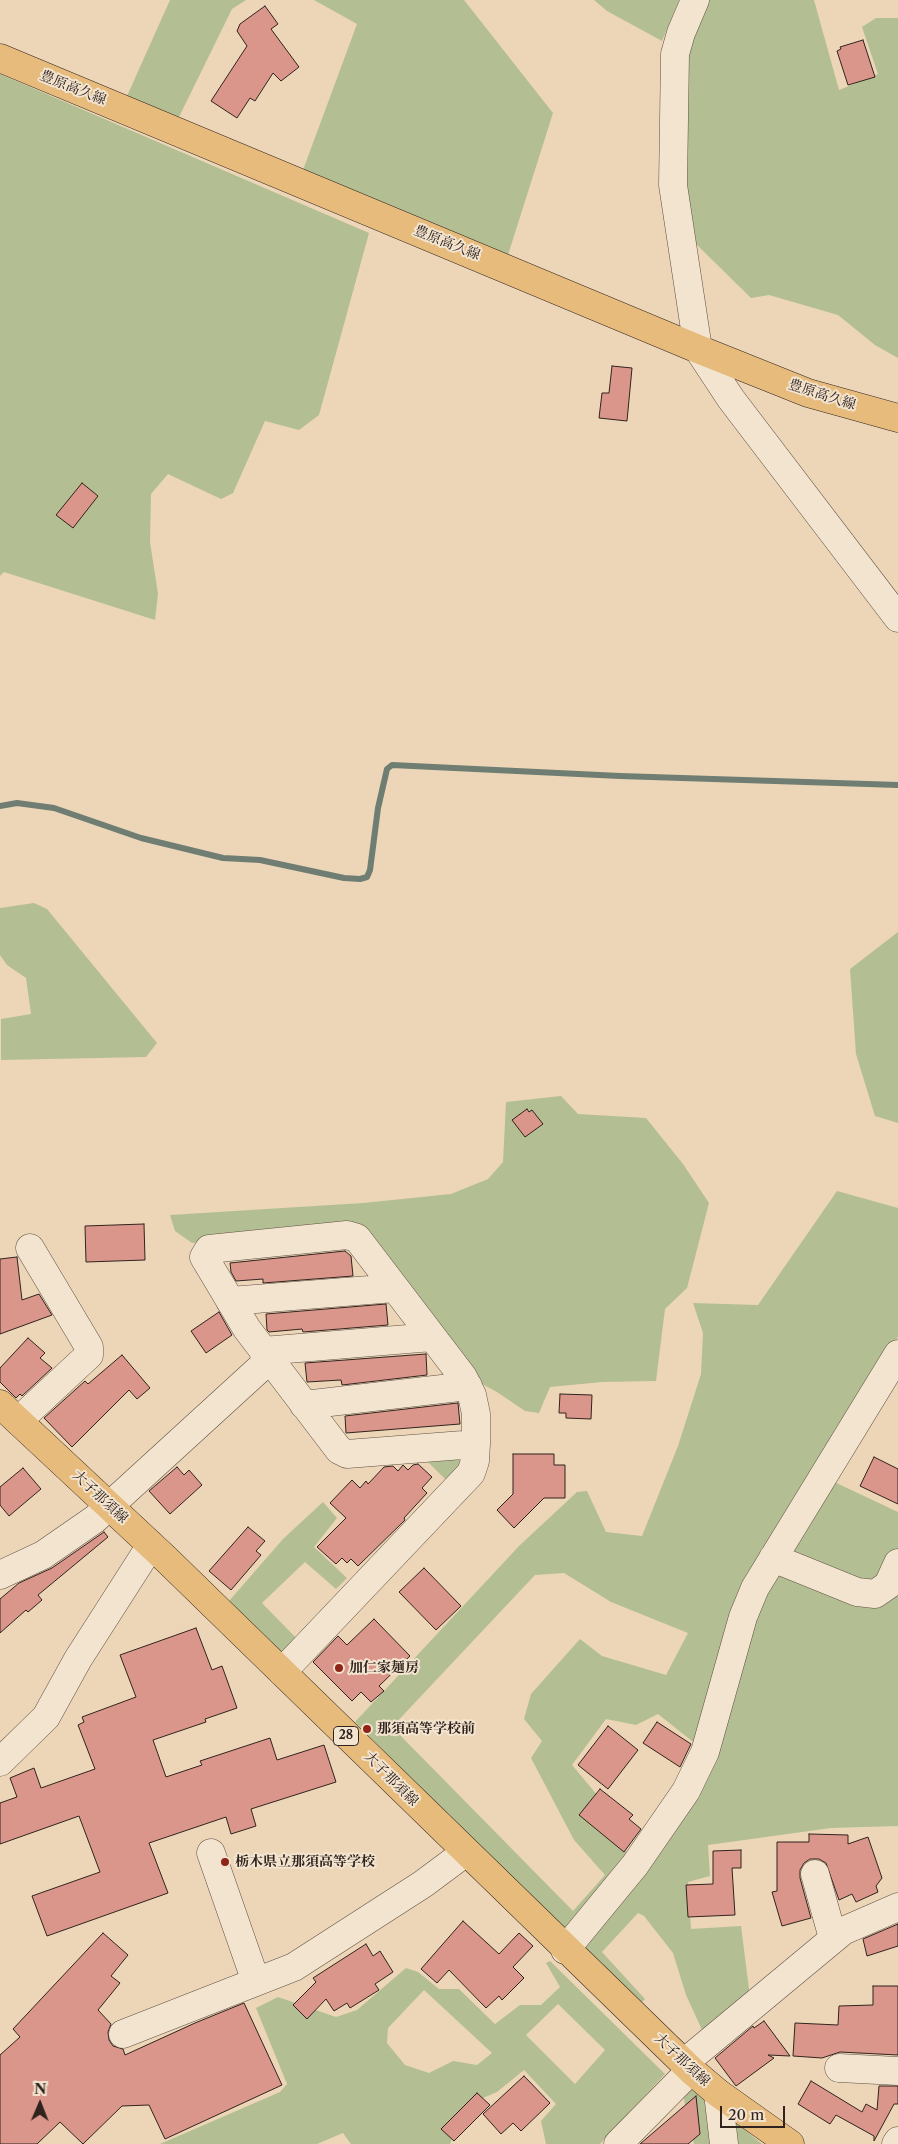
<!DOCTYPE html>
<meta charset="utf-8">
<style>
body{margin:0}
#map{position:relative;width:898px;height:2144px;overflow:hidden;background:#ecd6b7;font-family:"Libre Caslon Text",serif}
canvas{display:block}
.north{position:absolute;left:15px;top:2079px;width:50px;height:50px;-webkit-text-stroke:4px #f3e4d0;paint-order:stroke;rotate:1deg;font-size:14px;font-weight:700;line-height:20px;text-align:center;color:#30231d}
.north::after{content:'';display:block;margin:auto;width:18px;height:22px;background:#30231d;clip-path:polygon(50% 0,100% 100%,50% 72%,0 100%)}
.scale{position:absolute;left:720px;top:2106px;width:65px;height:22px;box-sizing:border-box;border:2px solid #30231d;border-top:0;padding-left:6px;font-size:15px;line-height:18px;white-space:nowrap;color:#30231d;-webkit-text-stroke:4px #f3e4d0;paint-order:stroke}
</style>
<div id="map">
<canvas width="898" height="2144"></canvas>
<div class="north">N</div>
<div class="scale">20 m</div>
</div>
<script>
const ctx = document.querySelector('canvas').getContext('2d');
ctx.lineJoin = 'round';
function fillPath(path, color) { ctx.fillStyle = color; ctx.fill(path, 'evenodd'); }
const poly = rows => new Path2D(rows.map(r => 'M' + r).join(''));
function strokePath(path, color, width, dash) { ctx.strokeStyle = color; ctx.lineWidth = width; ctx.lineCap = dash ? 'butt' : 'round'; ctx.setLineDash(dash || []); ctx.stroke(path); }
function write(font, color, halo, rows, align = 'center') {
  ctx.font = font + ' "Libre Caslon Text","Noto Serif JP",serif'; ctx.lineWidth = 4; ctx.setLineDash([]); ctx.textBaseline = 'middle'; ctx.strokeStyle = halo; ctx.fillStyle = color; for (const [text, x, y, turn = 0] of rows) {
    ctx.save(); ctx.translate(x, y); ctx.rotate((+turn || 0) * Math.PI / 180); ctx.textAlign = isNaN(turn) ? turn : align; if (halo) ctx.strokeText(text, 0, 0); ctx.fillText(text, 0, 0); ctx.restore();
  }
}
const green = poly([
 [170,0,246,0,232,9,179,117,127,96],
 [314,0,464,0,553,113,508,255,303,170,357,24],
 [594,0,679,0,662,41,607,11],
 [700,0,814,0,839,90,878,74,862,27,876,18,898,18,898,358,875,345,838,315,769,295,751,298,692,240,680,183,682,56],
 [0,74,369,233,319,415,299,430,265,421,233,493,221,499,168,474,151,494,150,542,158,594,155,620,4,572,0,576],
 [34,903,47,909,157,1043,146,1057,1,1060,1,1019,31,1014,26,978,7,965,0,955,0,908],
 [898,932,898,1123,875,1116,856,1054,850,969],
 [561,1096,578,1114,646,1118,683,1164,709,1203,687,1288,665,1309,656,1381,602,1382,550,1387,539,1413,525,1411,497,1392,473,1379,357,1232,192,1243,175,1231,170,1215,363,1203,451,1194,488,1179,503,1162,506,1102],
 [837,1191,898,1208,898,1337,813,1472,898,1512,898,1826,831,1828,708,1845,710,1876,688,1882,691,1929,741,1926,750,1997,703,2032,686,1995,673,1953,644,1916,638,1913,602,1952,645,1999,640,2004,585,1952,355,1722,520,1545,577,1492,587,1491,606,1532,642,1536,678,1446,701,1374,703,1333,693,1303,758,1305],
 [564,1573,611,1602,688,1633,666,1675,602,1656,580,1639,531,1694,524,1719,542,1741,531,1758,574,1840,605,1875,573,1911,392,1727,535,1575],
 [658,1714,697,1745,640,1865,600,1826,598,1796,572,1765,606,1719,636,1725],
 [469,1451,450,1484,421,1455],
 [323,1502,337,1518,314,1547,347,1578,336,1589,305,1562,262,1603,301,1643,284,1657,229,1601,283,1539],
 [550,1961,665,2074,600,2144,546,2144,541,2121,556,2104,524,2070,497,2092,464,2106,450,2144,351,2144,343,2133,317,2144,160,2144,280,2092,287,2084,256,2008,278,1997,336,2017,357,2010,406,1968,418,1972,439,1989,459,1989,495,2024,520,2005,541,2005,560,1987,546,1963],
 [424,1990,492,2053,477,2065,453,2061,429,2073,405,2065,387,2043,388,2028],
 [558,2004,605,2050,575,2084,526,2035],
 [691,2085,762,2144,694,2144,683,2095]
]);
const stream = poly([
 [0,806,17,803,54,808,141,838,223,858,260,860,344,878,360,879,367,877,370,870,378,808,387,769,392,765,620,776,898,785]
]);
const building = poly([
 [265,6,278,24,271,29,299,67,281,81,273,73,255,101,250,98,237,118,211,101,247,46,237,31,240,24,265,6],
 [863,40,875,77,848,85,837,51,841,49,840,47,863,40],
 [612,366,632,368,627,421,599,418,602,393,609,393,612,366],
 [82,483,98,496,73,528,56,515,82,483],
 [527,1109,529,1112,532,1110,543,1124,525,1137,512,1120,527,1109],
 [144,1224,145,1260,86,1262,85,1226,144,1224],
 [345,1251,351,1256,353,1276,263,1283,263,1279,236,1281,231,1272,230,1263,345,1251],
 [17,1257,22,1300,39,1294,52,1315,0,1334,0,1259,17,1257],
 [386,1304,388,1325,303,1332,302,1329,269,1332,267,1330,266,1314,386,1304],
 [219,1312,232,1335,206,1353,191,1331,219,1312],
 [28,1338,45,1353,40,1358,52,1368,22,1396,20,1394,16,1398,0,1382,0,1368,28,1338],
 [426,1354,427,1375,342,1385,341,1380,307,1382,305,1363,426,1354],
 [122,1355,150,1388,137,1399,129,1390,72,1447,44,1418,75,1390,85,1381,88,1384,122,1355],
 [560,1394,592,1395,591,1419,566,1418,566,1413,559,1413,560,1394],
 [458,1403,460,1424,346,1433,345,1416,458,1403],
 [513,1454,554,1454,554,1465,565,1465,565,1498,544,1498,514,1528,497,1510,513,1494,513,1454],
 [874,1457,898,1469,898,1504,860,1486,874,1457],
 [418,1464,432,1477,422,1488,427,1493,404,1518,405,1520,358,1566,351,1559,347,1563,342,1558,336,1564,317,1547,346,1518,330,1503,352,1480,360,1488,366,1481,368,1484,384,1467,393,1466,398,1471,403,1465,408,1470,413,1465,418,1464],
 [177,1467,184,1475,189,1470,202,1485,170,1514,149,1491,177,1467],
 [23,1468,41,1489,9,1516,0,1505,0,1487,23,1468],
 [248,1527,265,1541,256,1551,261,1555,231,1590,209,1571,248,1527],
 [104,1532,108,1537,38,1595,42,1600,28,1612,26,1610,0,1633,0,1599,19,1583,52,1568,104,1532],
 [424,1568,461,1606,436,1630,399,1592,424,1568],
 [374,1619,410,1656,379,1686,384,1691,371,1702,361,1692,352,1701,313,1662,338,1636,347,1645,374,1619],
 [196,1628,212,1670,222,1666,237,1708,205,1719,206,1722,153,1740,166,1777,202,1765,200,1761,270,1738,277,1760,324,1745,336,1782,251,1809,256,1826,231,1834,226,1817,149,1843,168,1893,47,1936,32,1896,100,1872,79,1816,0,1844,0,1803,17,1797,10,1778,34,1768,41,1788,95,1769,78,1725,84,1722,82,1717,136,1697,120,1655,196,1628],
 [657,1722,691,1744,680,1767,643,1743,657,1722],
 [608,1726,638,1750,608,1789,578,1765,608,1726],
 [600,1789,633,1815,629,1819,641,1829,624,1852,579,1815,600,1789],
 [809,1834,848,1835,848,1844,868,1837,882,1878,876,1886,878,1892,856,1902,852,1894,839,1900,826,1863,819,1859,810,1859,804,1863,800,1870,800,1878,811,1918,782,1926,772,1892,777,1891,777,1842,809,1842,809,1834],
 [741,1850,741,1868,732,1868,735,1915,688,1917,686,1885,713,1884,713,1851,741,1850],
 [463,1921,499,1954,519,1933,533,1946,513,1967,524,1978,502,2000,499,1996,486,2008,449,1970,437,1983,421,1969,463,1921],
 [898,1924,898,1946,867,1956,863,1939,898,1924],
 [103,1933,128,1955,111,1976,120,1983,98,2010,111,2024,108,2032,109,2040,113,2046,123,2049,125,2055,195,2023,244,2003,282,2085,165,2139,149,2105,122,2106,83,2144,60,2122,37,2144,0,2144,0,2055,20,2037,13,2029,103,1933],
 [366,1944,373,1956,380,1951,393,1972,375,1984,379,1990,350,2008,347,2003,334,2011,326,1999,307,2019,293,2005,316,1982,313,1978,366,1944],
 [873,1986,898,1986,898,2055,840,2052,822,2058,793,2056,795,2023,838,2025,839,2006,873,2005,873,1986],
 [764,2021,790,2056,768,2055,774,2058,736,2086,715,2058,753,2026,754,2028,764,2021],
 [524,2076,550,2103,521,2131,513,2123,501,2134,483,2114,524,2076],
 [811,2081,862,2112,866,2104,877,2110,879,2086,898,2086,898,2104,894,2104,874,2141,874,2136,836,2115,830,2124,798,2104,811,2081],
 [477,2093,490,2105,454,2141,441,2129,477,2093],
 [696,2096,700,2134,688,2144,640,2144,696,2096]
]);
const minor = poly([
 [695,0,681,33,675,54,673,185,698,349,731,399,898,618],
 [230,1301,395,1288],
 [263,1351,432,1337],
 [304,1405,468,1386],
 [18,1421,89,1355,89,1347,30,1248],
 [773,1558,857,1592,875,1594,888,1585,898,1563],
 [0,1575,43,1555,95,1519,269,1360],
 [282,1672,471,1473,475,1461,476,1444,476,1414,472,1395,463,1377,357,1238,347,1235,209,1249,204,1257,247,1329,339,1450,347,1454,476,1444],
 [0,1762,46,1717,78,1659,151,1545],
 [211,1853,256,1982],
 [815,1874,833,1938],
 [565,1950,635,1865,686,1791,705,1752,743,1617,755,1588,898,1354],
 [123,2034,294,1967,423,1884,466,1852],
 [684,2063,843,1931,898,1907],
 [839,2068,898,2071],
 [718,2093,724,2144],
 [618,2144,691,2070],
 [896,2144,898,2141]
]);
const major = poly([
 [0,58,698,349,808,393,898,418],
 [0,1404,166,1559,691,2070,718,2093,790,2144]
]);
const markers = [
 [339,1668,5,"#8f2418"],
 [367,1729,5,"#8f2418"],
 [225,1862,5,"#8f2418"]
];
const shields = [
 [346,1736,25]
];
const shieldNames = [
 ["28",346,1736]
];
const streetNames = [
 ["豊原高久線",73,88,22],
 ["豊原高久線",447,243,22],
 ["豊原高久線",822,395,18],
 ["大子那須線",100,1497,43],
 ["大子那須線",391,1779,45],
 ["大子那須線",682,2060,43]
];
const poiNames = [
 ["加仁家麺房",349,1668],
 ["那須高等学校前",377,1729],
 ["栃木県立那須高等学校",235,1862]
];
fillPath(green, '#b3bf92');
strokePath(stream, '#6f7d72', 6);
fillPath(building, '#db968b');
strokePath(building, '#30231d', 1);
strokePath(minor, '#5f5044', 29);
strokePath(major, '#30231d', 29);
strokePath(minor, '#f3e4d0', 28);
strokePath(major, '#e6bb7c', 28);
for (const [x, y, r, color] of markers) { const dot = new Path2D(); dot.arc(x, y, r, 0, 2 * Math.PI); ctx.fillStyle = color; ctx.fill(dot); strokePath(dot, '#f3e4d0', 2); }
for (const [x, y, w] of shields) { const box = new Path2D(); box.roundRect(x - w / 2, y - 9.5, w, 19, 4); ctx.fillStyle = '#f3e4d0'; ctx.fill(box); strokePath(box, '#30231d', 1); }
write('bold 12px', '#30231d', null, shieldNames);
write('14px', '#30231d', '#f3e4d0', streetNames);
write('bold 14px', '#30231d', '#f3e4d0', poiNames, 'left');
</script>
